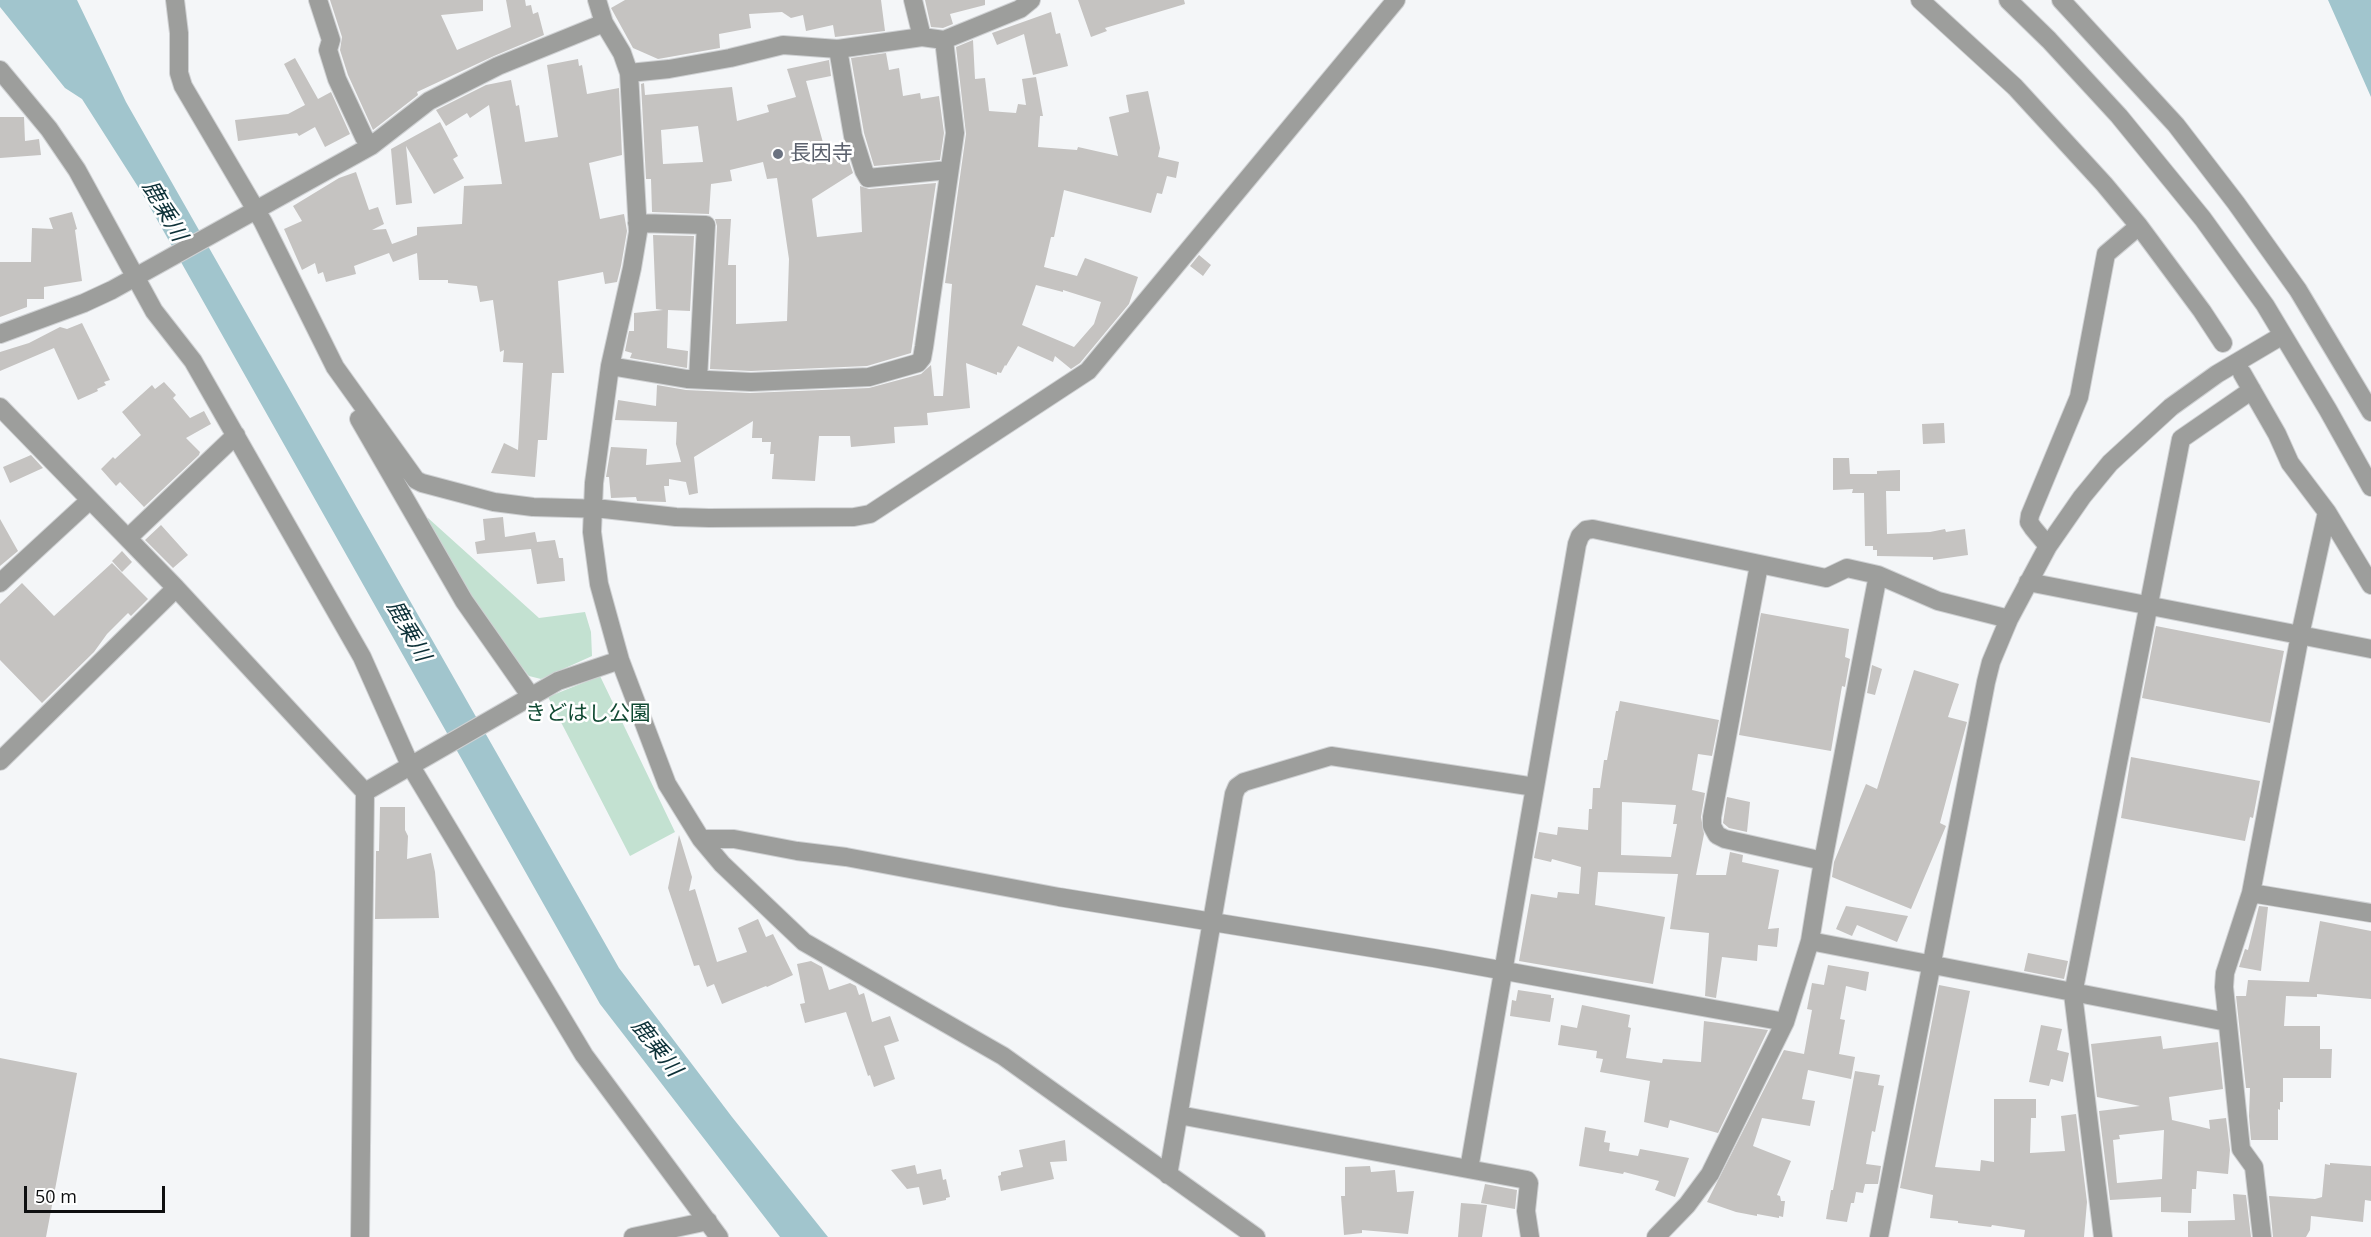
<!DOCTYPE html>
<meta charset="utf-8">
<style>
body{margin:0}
#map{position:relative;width:2371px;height:1237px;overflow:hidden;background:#f4f6f8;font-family:"Open Sans",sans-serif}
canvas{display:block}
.scale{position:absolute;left:24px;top:1186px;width:141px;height:27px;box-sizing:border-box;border:3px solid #0e0f10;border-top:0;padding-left:8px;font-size:18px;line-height:21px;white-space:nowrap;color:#0e0f10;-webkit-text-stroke:4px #fff;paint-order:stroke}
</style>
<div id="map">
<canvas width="2371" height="1237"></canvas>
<div class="scale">50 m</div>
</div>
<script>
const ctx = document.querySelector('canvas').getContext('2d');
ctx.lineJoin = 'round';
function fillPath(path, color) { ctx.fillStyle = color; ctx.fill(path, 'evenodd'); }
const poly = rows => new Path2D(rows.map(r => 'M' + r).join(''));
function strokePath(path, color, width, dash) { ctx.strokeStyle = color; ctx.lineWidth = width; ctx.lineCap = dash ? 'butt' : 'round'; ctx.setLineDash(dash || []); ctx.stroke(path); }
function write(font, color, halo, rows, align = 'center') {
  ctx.font = font + ' "Open Sans","Noto Sans JP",sans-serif'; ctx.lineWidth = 5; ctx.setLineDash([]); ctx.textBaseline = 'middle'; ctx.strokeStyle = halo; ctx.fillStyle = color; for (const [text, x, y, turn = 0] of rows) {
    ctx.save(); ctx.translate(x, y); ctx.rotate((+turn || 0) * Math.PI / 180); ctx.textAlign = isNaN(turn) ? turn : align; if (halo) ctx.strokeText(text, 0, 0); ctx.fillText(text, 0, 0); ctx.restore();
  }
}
const green = poly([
 [428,518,539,618,585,612,591,632,592,656,541,679,529,676,471,602,424,521],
 [600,676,675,832,630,856,548,697]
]);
const water = poly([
 [0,0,77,0,126,102,619,968,732,1117,828,1237,780,1237,600,1004,142,193,82,99,65,88,0,7],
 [2328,0,2371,0,2371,97]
]);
const building = poly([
 [330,0,483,0,483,11,441,15,457,50,511,27,506,0,525,0,526,6,531,5,533,14,538,12,544,35,494,56,417,92,418,95,373,130,348,75,340,50,342,37],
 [625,0,881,0,885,31,835,37,833,25,806,31,803,15,791,18,782,12,749,14,751,28,719,34,720,48,658,59,633,48,611,8],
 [925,0,985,0,985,5,950,14,953,24,943,28,931,27],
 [1078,0,1184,0,1185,4,1105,28,1107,31,1091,37],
 [1051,12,1056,34,1060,33,1068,66,1033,75,1024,34,997,45,992,33],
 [973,40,975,79,985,78,989,111,1016,113,1018,104,1026,105,1022,79,1036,77,1043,116,1040,116,1038,147,1077,150,1078,147,1118,156,1109,117,1129,112,1126,95,1148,91,1160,148,1158,157,1179,162,1176,178,1167,176,1162,194,1157,193,1151,213,1064,190,1054,237,1051,237,1044,267,1077,276,1085,258,1138,277,1129,304,1080,363,1071,369,1055,356,1053,362,1018,346,1006,366,1005,365,1001,373,997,372,997,375,966,363,970,408,927,413,928,425,894,427,895,443,851,447,850,436,819,436,815,481,772,479,774,454,770,454,771,442,762,442,762,438,752,438,753,421,694,457,698,493,689,495,686,482,669,479,669,486,664,486,666,502,637,501,636,497,611,498,609,477,606,477,611,447,647,449,646,465,681,462,676,444,677,422,615,420,618,400,656,406,657,385,686,390,750,393,869,388,921,374,931,365,934,396,943,396,952,284,945,283,966,134,956,47],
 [1036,285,1063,292,1063,290,1101,302,1094,324,1074,347,1022,325],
 [886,53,889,70,899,68,903,96,920,93,921,99,939,96,944,133,940,160,874,166,864,133,851,58],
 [295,58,318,99,331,92,350,134,325,147,315,127,299,136,297,133,238,141,235,120,288,114,305,105,284,64],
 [578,59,579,66,582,65,587,94,619,88,622,155,589,163,600,219,624,214,627,231,621,266,617,282,605,284,603,272,558,281,564,373,552,373,547,440,538,440,535,477,491,473,504,443,518,450,523,363,503,362,504,350,500,352,493,300,480,302,477,286,448,283,448,280,419,280,417,253,393,262,389,253,354,266,356,274,326,282,323,272,318,274,315,263,302,270,284,229,302,221,293,206,339,178,356,172,369,210,378,207,384,224,372,230,386,229,392,244,417,235,417,227,462,224,464,186,502,184,489,105,470,118,467,113,446,126,436,110,486,85,511,80,516,106,519,105,525,142,558,137,547,65],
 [829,60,831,76,806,81,827,157,845,150,853,173,812,199,817,237,862,232,860,186,869,189,936,183,911,353,867,366,751,371,710,369,717,226,715,219,731,219,728,265,736,265,736,324,787,321,789,259,777,178,767,179,763,162,730,170,732,181,711,184,709,214,652,212,651,179,646,179,641,84,644,83,645,95,732,87,737,121,769,112,767,105,796,97,787,69],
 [698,126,703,162,663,164,661,130],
 [0,117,24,117,25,141,39,139,41,155,0,158],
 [440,122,458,156,453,159,464,178,434,194,406,146,412,203,396,205,391,149],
 [72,212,77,229,75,230,82,281,44,287,44,299,27,299,27,307,0,317,0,262,31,262,32,228,53,229,49,218],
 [653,235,694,236,690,311,668,310,667,348,688,351,687,368,630,358,632,353,625,351,629,331,634,331,634,313,663,310,656,309],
 [1199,255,1211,265,1203,276,1190,266],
 [82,323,110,380,104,382,106,385,97,389,98,391,78,400,54,348,0,371,0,352,29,343,60,327,67,329],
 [164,382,176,395,173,398,190,418,204,411,211,424,186,438,200,452,199,455,144,507,120,482,116,486,101,469,113,457,115,459,141,435,122,412,152,385,155,389],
 [1944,423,1945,443,1923,444,1922,424],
 [31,455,43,468,10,483,3,467],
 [1833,458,1849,458,1850,474,1877,474,1877,471,1900,470,1900,491,1886,491,1887,534,1930,532,1945,529,1946,532,1965,529,1968,555,1933,560,1933,557,1877,556,1877,550,1873,550,1873,546,1865,546,1864,493,1852,493,1853,489,1833,490],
 [503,517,505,537,535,532,537,542,555,540,559,558,563,558,565,581,537,584,531,549,477,554,475,542,485,540,483,519],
 [0,519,18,551,0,566],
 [161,525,188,555,173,568,145,540],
 [122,551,132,562,122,572,112,561],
 [112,563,148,599,131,616,128,613,107,634,94,652,42,703,0,660,0,604,22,583,54,616],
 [1761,613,1849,629,1845,657,1850,659,1845,687,1842,686,1831,751,1739,735],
 [2156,626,2284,651,2270,723,2142,698],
 [1872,665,1882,669,1875,695,1867,693],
 [1914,670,1959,684,1948,717,1967,722,1940,823,1946,826,1911,909,1832,877,1834,862,1866,784,1877,789],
 [1620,701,1719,720,1712,756,1698,754,1692,790,1705,793,1701,817,1704,834,1696,875,1726,875,1730,852,1743,855,1742,862,1779,870,1768,929,1779,928,1777,947,1758,945,1757,961,1722,957,1716,998,1705,996,1709,933,1670,929,1678,874,1598,872,1595,905,1665,917,1653,984,1519,961,1531,894,1557,898,1558,892,1579,894,1581,867,1552,859,1551,862,1534,858,1539,832,1557,835,1558,827,1588,830,1589,809,1592,809,1593,788,1600,788,1604,760,1607,760,1616,711,1618,711],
 [1622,802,1676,805,1673,824,1677,824,1671,857,1621,855],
 [2131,757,2260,781,2253,818,2250,817,2245,841,2121,818],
 [1727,797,1750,802,1747,832,1729,828,1723,823],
 [380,807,405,807,405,830,408,836,407,859,431,853,435,872,439,918,375,919,376,851,379,851],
 [679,835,692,877,689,891,695,889,717,962,747,952,738,928,758,919,766,937,773,934,793,975,767,987,766,986,722,1004,714,984,707,987,699,965,694,966,668,888],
 [1846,906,1908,916,1897,942,1857,925,1852,936,1836,929],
 [2259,906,2268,907,2261,971,2239,967,2245,949,2248,950],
 [2320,921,2371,931,2371,999,2317,994,2317,997,2286,996,2284,1026,2320,1026,2320,1049,2332,1049,2331,1078,2283,1078,2283,1102,2280,1102,2280,1110,2278,1109,2278,1140,2251,1140,2249,1116,2250,1088,2246,1088,2236,996,2246,996,2248,980,2309,982],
 [2028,953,2068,961,2064,979,2024,971],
 [811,961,822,967,829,990,850,983,856,986,859,995,864,993,872,1022,890,1016,899,1041,884,1046,895,1079,874,1087,870,1075,868,1076,846,1012,805,1023,800,1004,805,1003,797,964],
 [1828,965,1869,972,1866,991,1846,986,1840,1019,1845,1020,1839,1054,1855,1057,1851,1079,1808,1070,1802,1099,1815,1101,1810,1126,1762,1118,1753,1146,1791,1161,1777,1195,1780,1196,1781,1201,1785,1201,1783,1217,1779,1216,1779,1218,1757,1214,1757,1216,1736,1212,1707,1202,1784,1050,1804,1054,1812,1010,1807,1009,1812,983,1824,985],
 [1939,985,1970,991,1935,1167,1980,1171,1981,1160,1994,1162,1994,1099,2036,1099,2036,1118,2031,1118,2030,1153,2065,1151,2061,1116,2076,1114,2087,1202,2084,1237,2024,1237,2025,1230,1992,1225,1991,1227,1958,1223,1958,1221,1930,1218,1933,1195,1900,1188],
 [1518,990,1551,995,1551,998,1554,998,1550,1022,1510,1016,1512,1000,1516,1001],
 [1582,1005,1630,1015,1628,1027,1631,1028,1626,1058,1662,1063,1663,1059,1701,1062,1704,1021,1768,1030,1718,1133,1670,1120,1668,1128,1644,1122,1650,1081,1600,1072,1603,1059,1596,1058,1597,1051,1558,1045,1561,1025,1577,1028],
 [2041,1025,2062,1029,2057,1050,2069,1053,2063,1082,2051,1079,2049,1086,2029,1082],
 [2161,1036,2163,1049,2218,1042,2223,1089,2169,1097,2172,1120,2210,1129,2209,1120,2226,1118,2230,1150,2228,1174,2197,1171,2196,1189,2192,1189,2191,1213,2161,1212,2161,1197,2110,1200,2099,1111,2140,1106,2097,1097,2091,1044],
 [2164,1130,2162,1179,2117,1183,2113,1140,2120,1139,2119,1135],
 [0,1058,77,1073,46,1237,0,1237],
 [1855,1071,1880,1075,1878,1085,1884,1086,1875,1132,1872,1131,1866,1164,1881,1166,1878,1184,1865,1184,1863,1193,1856,1192,1854,1203,1851,1203,1847,1222,1826,1219,1831,1190,1833,1190],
 [1585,1127,1606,1131,1604,1142,1610,1143,1609,1151,1638,1156,1640,1149,1689,1158,1675,1197,1655,1190,1659,1181,1624,1172,1623,1174,1579,1166],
 [1065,1140,1067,1161,1050,1162,1054,1179,1001,1191,998,1176,1001,1175,1001,1172,1023,1167,1019,1150],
 [2330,1163,2371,1166,2371,1201,2365,1200,2363,1222,2311,1216,2310,1230,2306,1237,2273,1237,2269,1196,2315,1199,2322,1197,2325,1164,2330,1165],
 [915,1165,917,1174,941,1169,943,1180,946,1179,950,1197,946,1198,946,1200,923,1205,919,1187,907,1189,891,1170],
 [1370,1166,1371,1172,1395,1170,1397,1192,1414,1191,1408,1234,1362,1230,1362,1233,1344,1235,1341,1196,1345,1196,1345,1167],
 [1485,1184,1517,1190,1515,1209,1481,1203],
 [2233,1194,2246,1195,2251,1237,2188,1237,2188,1221,2235,1220],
 [1461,1203,1487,1205,1482,1237,1458,1237]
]);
const minor = poly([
 [175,0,179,33,179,73,183,86,263,222,335,367,416,480,422,483,494,502,533,507,604,509,676,517,709,518,854,517,870,514,1088,371,1396,0],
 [318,0,331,40,328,50,337,79,364,137,371,146],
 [597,0,604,23,622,53,629,73,638,232,632,268,610,366,594,483,592,532,599,584,620,660,667,784,701,839,722,864,804,942,1003,1056,1256,1237],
 [913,0,922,37],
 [1920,0,2015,87,2104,184,2139,226,2202,311,2223,343],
 [2008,0,2049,40,2119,116,2203,219,2265,305,2328,410,2371,487],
 [2061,0,2176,125,2236,203,2298,290,2371,412],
 [838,49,853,136,864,171,868,178,949,170],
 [0,70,49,129,77,170,154,311,193,361,362,657,410,765,584,1055,719,1237],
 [629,73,669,69,730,58,783,45,838,49,922,37,944,40,1020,9,1031,0],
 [637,223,706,225,698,379],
 [0,334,84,303,112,290,371,146,429,101,498,66,604,23],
 [610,366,687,379,751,382,869,377,918,363,922,358,924,347,955,133,944,40],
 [2242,373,2277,434,2290,463,2327,512,2371,585],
 [0,407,176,588,365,792,360,1237],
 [359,419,464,601,532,698],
 [128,538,236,435],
 [2048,546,2033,528,2029,522,2030,515,2079,397,2106,254,2139,226],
 [2028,582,2371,649],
 [0,583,90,500],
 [0,761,176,588],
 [365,792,558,681,620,660],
 [701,839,734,839,797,851,846,857,1059,897,1434,958,1785,1022],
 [1823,861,1878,575],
 [2251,893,2371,913],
 [1810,941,2227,1022],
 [1179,1115,1527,1180,1529,1183,1526,1211,1530,1237],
 [1469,1169,1577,544,1580,536,1586,530,1593,529,1826,578,1847,568,1878,575,1938,601,2009,619],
 [1168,1175,1234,794,1237,787,1244,782,1331,756,1535,787],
 [633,1237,708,1221],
 [1656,1237,1687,1205,1710,1174,1785,1022,1810,941,1823,861,1725,839,1717,835,1712,826,1712,817,1759,565],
 [1879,1237,1986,682,1991,662,2009,619,2048,546,2082,497,2110,463,2171,407,2217,374,2283,335],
 [2103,1237,2073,994,2181,439,2252,390],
 [2262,1237,2254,1167,2241,1149,2224,987,2225,973,2251,893,2300,635,2327,512]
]);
const markers = [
 [778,154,6,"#6b7280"]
];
const worshipNames = [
 ["長因寺",790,154]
];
const parkNames = [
 ["きどはし公園",588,714]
];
const waterNames = [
 ["鹿乗川",164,211,60],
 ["鹿乗川",408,631,61],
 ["鹿乗川",656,1048,52]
];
fillPath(green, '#c3e1d1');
fillPath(water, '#a1c5cd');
fillPath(building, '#c5c3c1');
strokePath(minor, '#cfd1d3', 20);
strokePath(minor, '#9d9e9c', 18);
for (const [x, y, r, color] of markers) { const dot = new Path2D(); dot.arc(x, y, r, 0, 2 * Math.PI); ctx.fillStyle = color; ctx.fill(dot); strokePath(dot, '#fff', 2); }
write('21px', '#5b616d', '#fff', worshipNames, 'left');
write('21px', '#114a33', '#fff', parkNames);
write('italic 22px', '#0c3037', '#fff', waterNames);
</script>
